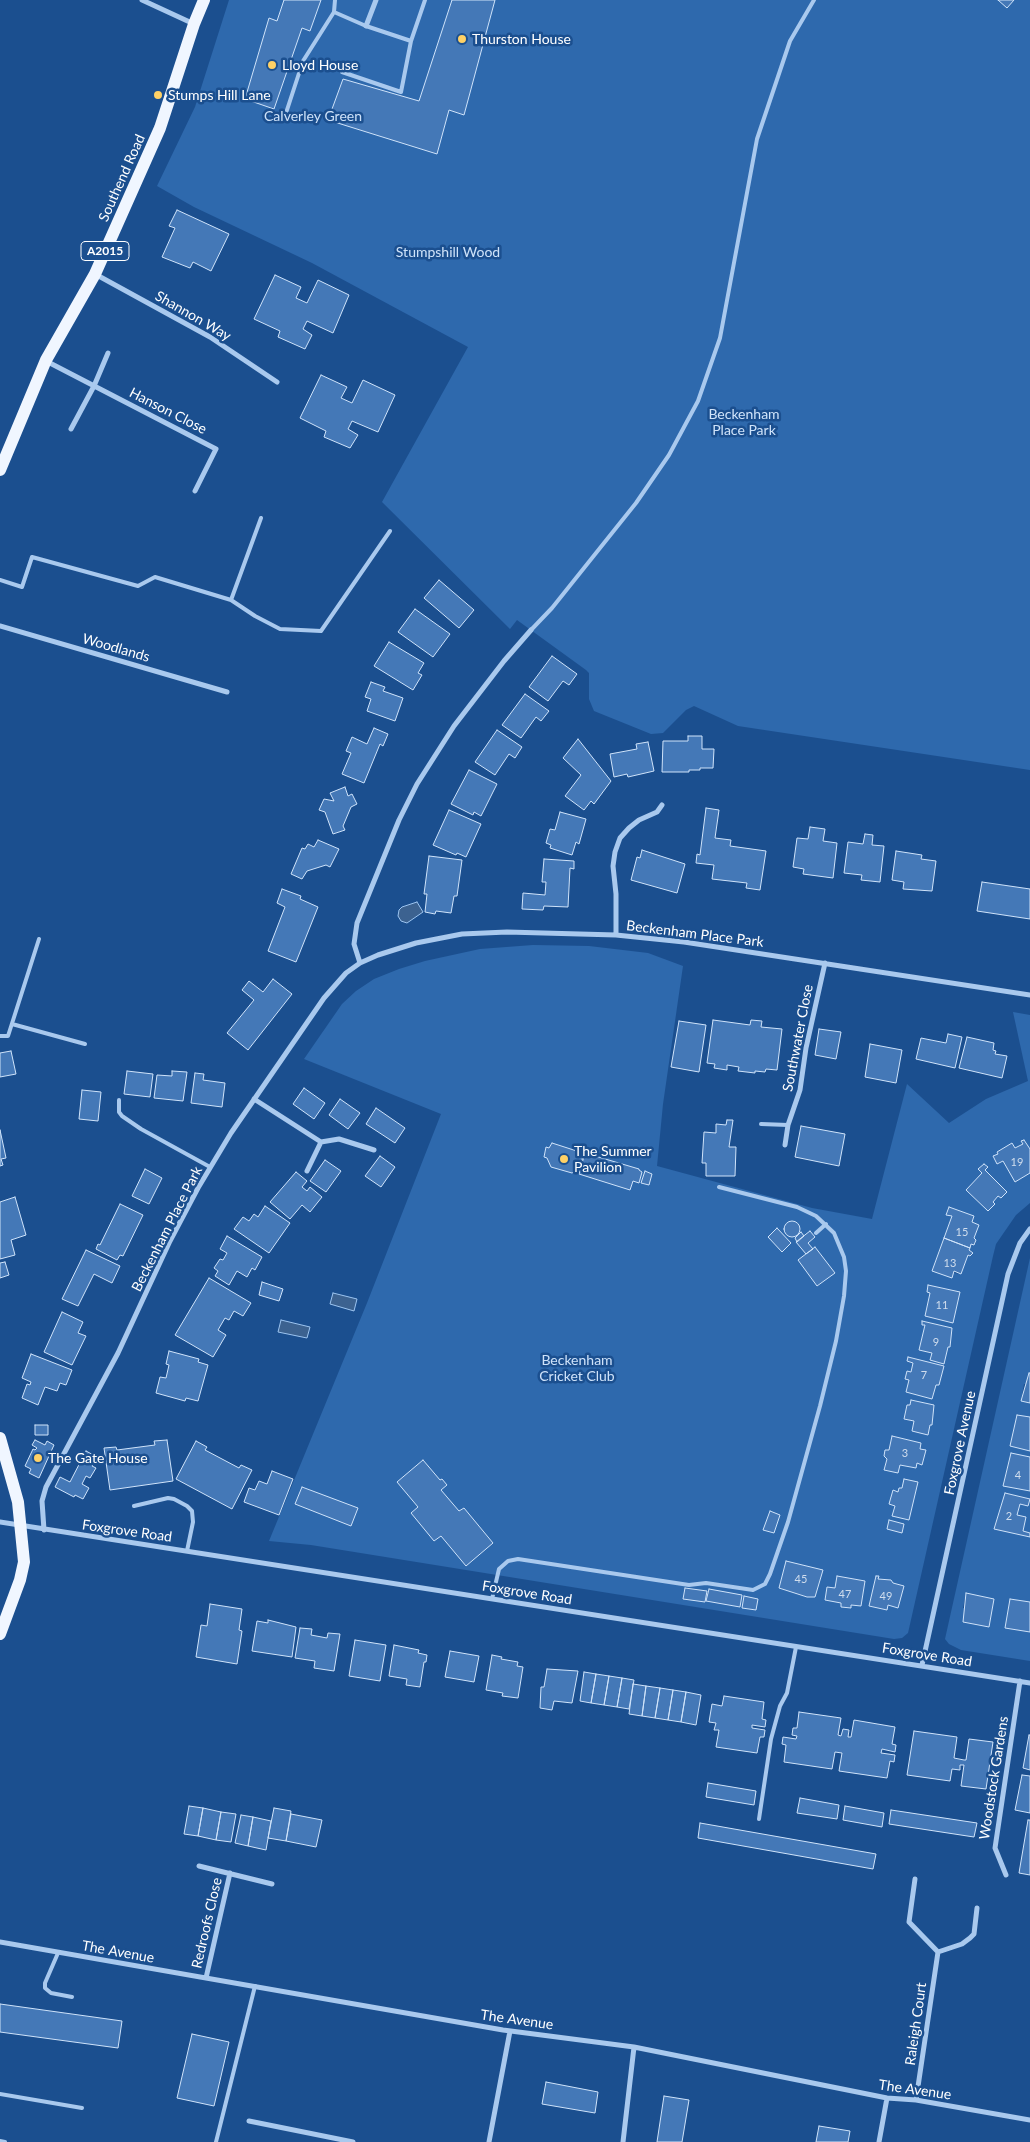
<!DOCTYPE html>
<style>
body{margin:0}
canvas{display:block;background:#1b4f8f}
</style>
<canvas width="1030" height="2142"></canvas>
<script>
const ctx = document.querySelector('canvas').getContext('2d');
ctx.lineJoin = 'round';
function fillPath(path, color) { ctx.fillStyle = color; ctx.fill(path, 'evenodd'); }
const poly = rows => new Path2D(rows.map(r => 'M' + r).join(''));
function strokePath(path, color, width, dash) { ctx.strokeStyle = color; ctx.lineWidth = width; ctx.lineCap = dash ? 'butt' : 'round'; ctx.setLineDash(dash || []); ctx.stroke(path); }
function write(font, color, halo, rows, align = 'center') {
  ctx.font = font + ' Lato,sans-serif'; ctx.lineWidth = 5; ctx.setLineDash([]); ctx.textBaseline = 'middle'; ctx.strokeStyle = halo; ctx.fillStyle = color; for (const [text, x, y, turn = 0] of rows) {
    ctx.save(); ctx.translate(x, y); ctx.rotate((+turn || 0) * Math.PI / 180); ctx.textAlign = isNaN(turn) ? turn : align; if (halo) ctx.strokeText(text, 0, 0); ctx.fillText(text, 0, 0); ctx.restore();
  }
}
const green = poly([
 [229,0,1030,0,1030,770,738,726,694,706,686,710,663,733,651,734,594,711,589,699,589,673,586,670,517,620,510,629,382,502,468,347,312,263,194,207,157,186,195,107],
 [533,945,589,946,648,953,683,966,663,1104,657,1166,812,1208,872,1219,907,1084,949,1123,986,1099,1028,1081,1013,1012,1030,1015,1030,1149,1024,1140,1021,1141,1023,1144,1015,1148,1012,1144,997,1152,998,1154,993,1157,998,1164,1003,1161,1015,1182,1030,1173,1030,1203,1016,1215,996,1244,993,1256,908,1633,902,1638,894,1639,311,1545,269,1541,367,1303,441,1114,304,1059,342,1004,356,991,374,979,399,969,425,961,480,949],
 [984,1164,988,1167,985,1170,1007,1192,1001,1198,998,1196,993,1202,995,1204,988,1211,966,1190,982,1173,978,1169],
 [949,1207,974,1216,972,1222,979,1225,974,1238,976,1243,974,1245,971,1244,969,1250,973,1253,970,1256,968,1255,961,1274,932,1270,952,1216,946,1214],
 [929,1285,960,1292,953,1323,925,1316,930,1293,927,1292],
 [923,1321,952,1328,950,1347,948,1347,944,1363,930,1360,932,1353,919,1350,925,1325,922,1325],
 [908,1357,944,1366,939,1385,936,1385,932,1399,906,1392,909,1380,905,1379,907,1371,911,1372,913,1363,907,1361],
 [912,1400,934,1405,932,1425,930,1425,928,1435,912,1431,914,1421,904,1419,907,1405,910,1405],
 [892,1436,921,1443,920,1449,925,1450,922,1464,917,1463,915,1468,900,1465,884,1470],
 [786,1561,822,1571,815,1597,806,1597,779,1588],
 [837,1576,865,1581,861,1606,851,1605,850,1608,841,1607,841,1603,825,1600,827,1587,835,1588],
 [876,1576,879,1576,878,1579,891,1580,893,1583,903,1586,898,1607,888,1605,886,1610,869,1606],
 [1030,1258,1030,1373,1027,1384,1024,1384,1021,1401,1030,1403,1030,1417,1014,1427,1010,1446,1030,1451,1030,1457,1008,1464,1003,1485,1030,1491,1030,1533,1023,1531,1026,1517,1017,1515,1020,1504,1028,1506,1030,1499,1005,1493,994,1528,1030,1537,1030,1602,1010,1599,1005,1628,1030,1632,1030,1661,961,1650,949,1644,945,1639],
 [966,1593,994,1599,989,1627,963,1622,966,1608,963,1608]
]);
const water = poly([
 [417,902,423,912,407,923,401,921,398,916,399,910,402,907,417,902],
 [333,1293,357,1299,354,1311,330,1304,333,1293],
 [281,1320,310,1327,307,1338,278,1332,281,1320]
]);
const building = poly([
 [284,0,321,0,310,31,302,28,274,109,245,99,269,18,277,21,284,0],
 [452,0,495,0,464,115,449,110,437,154,328,120,343,79,419,101,452,0],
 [998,0,1014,0,1007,8,998,0],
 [177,210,229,234,211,271,193,262,190,268,162,257,175,228,169,226,177,210],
 [275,275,301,287,296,298,307,303,318,280,349,295,333,333,307,321,303,329,312,335,305,349,278,337,280,331,254,319,275,275],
 [321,375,347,387,341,398,352,403,363,380,395,395,378,432,352,421,348,429,358,435,350,448,324,437,326,431,300,418,321,375],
 [439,580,474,610,459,628,424,598,439,580],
 [415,609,450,634,433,657,398,632,415,609],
 [389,642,424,663,418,673,422,675,413,690,374,666,389,642],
 [552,656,577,674,569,685,563,681,548,701,529,687,552,656],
 [371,682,385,687,383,691,403,698,395,721,367,711,371,699,365,697,371,682],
 [525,694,549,711,541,721,536,717,521,738,502,725,525,694],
 [374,728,388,734,383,746,380,744,364,783,342,774,351,753,346,751,352,737,367,744,374,728],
 [497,730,522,747,515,758,509,754,495,775,475,762,497,730],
 [688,736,702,736,702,749,714,749,713,768,700,768,700,770,689,770,689,772,662,772,663,741,688,741,688,736],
 [578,739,611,781,594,804,591,801,584,810,565,796,581,775,563,758,578,739],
 [648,742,654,771,628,777,627,774,614,777,610,754,637,749,636,744,648,742],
 [469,770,497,784,481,816,474,812,473,815,451,804,469,770],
 [345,787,348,796,352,794,357,804,351,807,343,826,345,830,333,834,325,812,319,810,324,799,334,801,330,793,345,787],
 [706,808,719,810,715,838,731,840,730,846,766,851,760,890,746,888,747,883,712,879,714,865,696,863,697,854,700,855,706,808],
 [449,810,481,824,466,857,457,853,456,855,433,845,449,810],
 [560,812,586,819,579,844,576,842,572,855,550,848,551,845,546,843,550,829,555,830,560,812],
 [810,827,825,829,823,841,837,843,833,878,803,874,804,869,793,867,797,838,808,839,810,827],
 [865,834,873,835,872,845,884,846,880,882,861,880,862,875,844,873,848,842,863,844,865,834],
 [318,840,339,849,330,867,326,865,307,871,302,879,291,874,302,848,305,849,308,844,314,847,318,840],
 [642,850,685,864,677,893,631,880,637,857,640,858,642,850],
 [896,851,922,855,921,859,936,861,932,891,903,889,904,882,892,880,896,851],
 [429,856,462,860,457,896,454,896,451,913,436,911,435,914,425,912,427,894,424,894,429,856],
 [544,859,574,861,574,869,570,868,568,907,544,906,543,910,522,909,523,893,545,895,546,882,542,882,544,859],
 [982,882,1030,889,1030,919,977,911,982,882],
 [282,889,301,896,300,899,318,907,296,962,268,951,285,907,277,903,282,889],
 [273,979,292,994,248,1050,227,1033,254,1000,242,990,249,981,263,992,273,979],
 [713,1020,750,1025,751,1020,762,1021,761,1027,782,1029,777,1070,766,1069,765,1072,755,1071,755,1073,738,1071,739,1067,727,1065,727,1070,714,1068,715,1064,707,1063,713,1020],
 [679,1021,706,1025,699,1072,671,1067,679,1021],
 [819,1029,841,1032,836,1059,815,1055,819,1029],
 [948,1034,962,1037,955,1068,916,1059,921,1038,946,1043,948,1034],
 [967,1037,994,1043,993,1050,996,1051,995,1054,1007,1056,1002,1078,959,1068,967,1037],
 [870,1044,902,1050,896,1083,865,1077,870,1044],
 [11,1051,16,1074,0,1077,0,1053,11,1051],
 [127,1071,153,1074,150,1097,124,1094,127,1071],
 [172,1071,187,1072,183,1101,154,1098,157,1075,172,1076,172,1071],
 [195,1073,204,1074,203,1080,225,1083,222,1107,191,1103,195,1073],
 [304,1088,325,1103,314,1119,293,1104,304,1088],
 [82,1090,101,1092,98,1121,79,1119,82,1090],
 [340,1099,360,1113,348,1129,329,1115,340,1099],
 [376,1108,405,1128,395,1143,366,1124,376,1108],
 [727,1120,733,1120,729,1147,736,1147,735,1176,706,1176,706,1163,702,1163,704,1132,716,1133,716,1124,726,1125,727,1120],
 [801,1126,845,1134,839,1166,795,1157,801,1126],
 [0,1130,6,1158,1,1159,3,1165,0,1166,0,1130],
 [1024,1140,1030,1149,1030,1173,1015,1182,1003,1161,997,1164,993,1156,998,1154,997,1152,1012,1143,1015,1148,1023,1144,1021,1141,1024,1140],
 [552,1143,583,1153,581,1168,572,1173,551,1167,547,1158,544,1157,546,1147,549,1148,552,1143],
 [585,1153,639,1169,639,1170,642,1172,639,1183,633,1181,630,1190,579,1174,585,1153],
 [380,1156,395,1167,381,1187,365,1176,380,1156],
 [325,1160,341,1171,326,1192,310,1181,325,1160],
 [984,1164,988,1167,985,1170,1007,1192,1001,1198,998,1196,993,1202,995,1204,988,1211,966,1190,982,1173,978,1169,984,1164],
 [145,1169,162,1178,149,1204,132,1196,145,1169],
 [645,1171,652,1174,649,1185,641,1183,645,1171],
 [296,1172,307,1181,302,1187,307,1191,310,1187,322,1197,310,1212,302,1205,290,1219,270,1202,296,1172],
 [15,1197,26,1235,11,1240,15,1255,0,1259,0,1202,15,1197],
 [120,1204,143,1215,123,1256,120,1255,117,1260,96,1249,98,1244,100,1245,120,1204],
 [265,1206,290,1223,269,1253,234,1229,243,1217,249,1221,254,1214,258,1217,265,1206],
 [949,1207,974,1216,972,1222,979,1225,974,1238,976,1240,974,1245,971,1244,970,1248,944,1238,952,1216,946,1215,949,1207],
 '784 1229a8 8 0 1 1 16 0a8 8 0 1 1-16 0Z',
 [777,1228,791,1243,782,1252,768,1237,777,1228],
 [810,1231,815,1237,808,1243,813,1249,806,1254,796,1242,810,1231],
 [801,1232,804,1236,797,1242,795,1238,801,1232],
 [227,1236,262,1257,255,1270,252,1268,247,1277,237,1271,229,1285,215,1276,218,1271,214,1268,220,1259,223,1260,227,1253,220,1249,227,1236],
 [944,1238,970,1248,969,1250,973,1253,970,1256,968,1255,961,1274,954,1271,952,1278,932,1271,944,1238],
 [815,1247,835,1273,817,1286,798,1260,815,1247],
 [86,1250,120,1266,112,1283,94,1274,78,1306,62,1299,86,1250],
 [5,1262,9,1275,0,1278,0,1263,5,1262],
 [209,1278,251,1303,243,1316,234,1311,229,1320,225,1318,218,1330,226,1335,213,1357,175,1335,209,1278],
 [262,1282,283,1289,279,1301,259,1295,262,1282],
 [928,1285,960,1292,953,1323,925,1316,930,1293,927,1292,928,1285],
 [62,1312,83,1322,78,1333,86,1336,72,1365,44,1352,62,1312],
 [922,1321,952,1328,950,1347,948,1347,944,1364,930,1360,932,1353,919,1350,925,1325,922,1325,922,1321],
 [169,1351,199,1359,198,1362,208,1365,198,1401,186,1398,185,1401,156,1393,160,1377,166,1378,169,1365,166,1364,169,1351],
 [31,1354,72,1370,66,1385,60,1383,57,1391,45,1387,38,1405,22,1398,27,1384,30,1385,31,1382,22,1378,31,1354],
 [908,1357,944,1366,939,1385,936,1385,932,1399,906,1392,909,1380,905,1379,907,1371,911,1372,913,1363,907,1361,908,1357],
 [1029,1373,1030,1373,1030,1403,1021,1401,1029,1373],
 [911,1400,934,1405,932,1425,930,1425,928,1435,912,1431,914,1421,904,1419,907,1405,910,1405,911,1400],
 [1017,1415,1030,1417,1030,1451,1010,1446,1017,1415],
 [35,1425,48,1425,48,1435,35,1435,35,1425],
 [892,1436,921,1443,920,1449,926,1450,922,1465,917,1463,916,1468,900,1465,898,1473,884,1470,887,1459,884,1456,885,1450,889,1450,892,1436],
 [35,1440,45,1445,47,1441,54,1445,39,1478,29,1473,31,1469,25,1466,33,1449,35,1450,37,1448,32,1445,35,1440],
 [167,1440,173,1481,110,1490,104,1448,116,1447,117,1450,155,1445,154,1441,167,1440],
 [196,1441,207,1447,205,1450,239,1468,241,1465,252,1470,232,1509,176,1479,196,1441],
 [86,1451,97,1457,92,1466,96,1468,90,1478,86,1476,82,1484,89,1488,83,1499,75,1495,74,1497,55,1487,60,1477,70,1482,86,1451],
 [1011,1453,1030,1457,1030,1491,1003,1486,1011,1453],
 [423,1460,440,1480,442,1479,447,1485,441,1490,459,1511,464,1508,493,1543,466,1566,441,1536,434,1541,411,1513,418,1507,397,1482,423,1460],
 [272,1471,293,1479,279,1515,244,1502,249,1488,255,1490,259,1481,267,1484,272,1471],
 [904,1479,918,1482,909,1520,892,1516,895,1506,889,1504,893,1490,898,1492,899,1488,902,1488,904,1479],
 [302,1487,358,1508,351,1526,295,1504,302,1487],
 [1005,1493,1030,1499,1028,1506,1020,1504,1017,1515,1026,1517,1023,1531,1030,1533,1030,1537,994,1529,1005,1493],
 [770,1511,780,1515,774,1533,763,1530,770,1511],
 [889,1520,904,1524,902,1533,887,1529,889,1520],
 [786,1561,823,1570,815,1597,807,1597,779,1588,786,1561],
 [837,1576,865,1581,861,1606,851,1605,851,1608,841,1607,841,1603,825,1600,827,1587,835,1588,837,1576],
 [876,1576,879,1576,878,1579,891,1580,893,1583,904,1586,898,1608,888,1605,887,1610,869,1606,876,1576],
 [685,1588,707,1591,705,1602,683,1599,685,1588],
 [709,1589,742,1595,740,1607,706,1601,709,1589],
 [966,1593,994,1599,989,1627,963,1622,966,1593],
 [744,1596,758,1599,756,1610,742,1608,744,1596],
 [1010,1599,1030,1602,1030,1632,1005,1628,1010,1599],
 [210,1604,242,1609,239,1630,242,1631,237,1664,196,1657,201,1625,207,1626,210,1604],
 [268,1620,296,1627,292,1657,252,1651,257,1621,268,1623,268,1620],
 [300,1628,312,1629,311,1635,327,1638,328,1633,340,1634,334,1671,314,1668,315,1661,295,1658,300,1628],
 [355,1640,386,1645,380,1681,349,1676,355,1640],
 [394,1645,419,1650,418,1653,427,1655,426,1662,424,1662,420,1687,406,1685,407,1679,389,1676,394,1645],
 [450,1651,479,1656,474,1682,445,1677,450,1651],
 [492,1655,502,1657,501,1659,518,1662,517,1666,523,1667,518,1698,502,1696,503,1693,486,1690,492,1655],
 [547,1669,578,1671,572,1703,554,1701,552,1710,540,1708,541,1687,544,1687,547,1669],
 [584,1672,596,1674,591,1703,580,1701,584,1672],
 [596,1674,609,1676,604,1705,591,1703,596,1674],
 [609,1676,622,1678,617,1707,604,1705,609,1676],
 [622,1678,634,1680,629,1709,617,1707,622,1678],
 [633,1684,646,1686,642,1716,629,1714,633,1684],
 [646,1686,660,1688,655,1718,642,1716,646,1686],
 [660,1688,673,1690,668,1720,655,1718,660,1688],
 [673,1690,686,1692,681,1722,668,1720,673,1690],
 [686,1692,701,1695,696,1725,681,1722,686,1692],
 [724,1696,764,1702,762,1719,766,1720,765,1727,752,1725,752,1728,765,1730,764,1737,760,1737,757,1753,716,1747,719,1730,714,1730,716,1723,709,1722,712,1704,722,1706,724,1696],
 [799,1712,841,1718,838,1735,841,1736,843,1729,849,1730,848,1737,851,1737,854,1720,895,1727,892,1744,896,1745,895,1752,882,1749,881,1753,895,1755,894,1762,890,1761,887,1778,839,1771,842,1753,835,1752,832,1769,784,1762,786,1745,782,1744,783,1737,796,1739,797,1736,792,1735,793,1728,797,1728,799,1712],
 [914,1731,957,1737,954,1758,964,1760,966,1760,969,1739,993,1742,986,1789,961,1786,964,1765,960,1765,960,1770,952,1769,950,1781,907,1775,914,1731],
 [1029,1735,1030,1735,1030,1770,1023,1768,1029,1735],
 [1022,1775,1030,1776,1030,1813,1015,1810,1022,1775],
 [708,1783,756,1791,754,1805,706,1797,708,1783],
 [800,1798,839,1805,837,1819,797,1813,800,1798],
 [189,1806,203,1808,198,1836,184,1834,189,1806],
 [845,1806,884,1813,882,1827,843,1820,845,1806],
 [203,1808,221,1812,216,1840,198,1836,203,1808],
 [274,1808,291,1811,286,1841,268,1838,274,1808],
 [891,1810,977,1823,974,1837,889,1824,891,1810],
 [221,1812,236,1814,231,1842,216,1840,221,1812],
 [291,1814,322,1820,316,1847,286,1841,291,1814],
 [241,1815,253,1817,248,1846,235,1843,241,1815],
 [253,1817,271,1821,266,1850,248,1846,253,1817],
 [1028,1820,1030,1820,1030,1875,1019,1873,1028,1820],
 [700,1823,876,1854,873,1869,698,1838,700,1823],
 [0,2004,122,2021,118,2048,0,2032,0,2004],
 [192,2034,229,2042,214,2106,177,2098,192,2034],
 [546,2082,598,2092,595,2113,542,2104,546,2082],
 [664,2096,689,2100,682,2142,657,2142,664,2096],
 [819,2126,850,2131,848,2142,816,2142,819,2126]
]);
const service = poly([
 [335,0,334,12,366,26,411,41,425,0],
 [342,72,401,92,411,41],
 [286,113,303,61,334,12],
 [0,580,22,587,32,557,138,586,155,577,231,600,261,518],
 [231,600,255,616,280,629,321,631,390,531],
 [531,630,552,608,636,503,669,455,698,401,720,338,757,139,790,41,814,0],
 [12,1024,85,1044],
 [0,1036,8,1036,39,939],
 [119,1100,119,1112,122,1116,141,1129,210,1167],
 [761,1124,788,1125],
 [816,1233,826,1224],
 [134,1506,168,1498,174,1499,187,1506,192,1511,193,1522,187,1551],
 [492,1599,499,1569,508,1561,518,1559,689,1585,706,1583,753,1590,765,1584,770,1574,788,1522,820,1406,836,1341,844,1296,846,1271,844,1257,834,1233,816,1216,797,1207,719,1187],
 [759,1819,771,1739,780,1706,787,1693,796,1647],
 [58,1953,45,1983,45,1988,51,1993,72,1997],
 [0,2094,82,2108],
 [0,2141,5,2142],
 [216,2142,255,1986]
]);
const minor = poly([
 [142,0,194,24],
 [366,26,376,0],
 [95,274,210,337,277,382],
 [46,361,216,449,195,491],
 [71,429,94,386,108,353],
 [0,626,227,692],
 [616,935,616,894,613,866,615,852,620,838,629,828,639,820,657,812,662,805],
 [360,963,354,944,357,923,399,820,417,784,454,726,504,661,531,630],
 [254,1099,321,1142,339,1139,374,1150],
 [785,1145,788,1125,800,1090,806,1048,825,963],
 [307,1171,321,1142],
 [0,1522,1030,1683],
 [44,1530,42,1501,46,1487,118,1353,170,1241,198,1188,231,1133,324,998,346,973,360,963,378,955,416,943,462,934,507,932,616,935,684,942,1030,995],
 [922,1665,1008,1274,1020,1243,1030,1229],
 [199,1866,272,1884],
 [1006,1875,995,1848,1020,1681],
 [915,1879,909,1922,938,1952],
 [0,1942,503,2030,634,2047,887,2098,916,2100,1030,2120],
 [938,1952,962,1944,970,1938,974,1934,977,1908],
 [206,1978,230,1873],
 [916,2100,938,1952],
 [249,2121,353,2142],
 [489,2142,510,2031],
 [623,2142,634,2047],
 [879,2142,887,2098]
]);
const primary = poly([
 [0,470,46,360,95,274,160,128,194,24,204,0],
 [0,1438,18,1502,24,1562,20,1580,0,1634]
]);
const markers = [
 [462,39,5,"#ffd166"],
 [272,65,5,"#ffd166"],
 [158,95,5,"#ffd166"],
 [564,1159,5,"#ffd166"],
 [38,1458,5,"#ffd166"]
];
const numberNames = [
 ["19",1017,1162],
 ["15",962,1232],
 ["13",950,1263],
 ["11",942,1305],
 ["9",936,1342],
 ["7",924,1375],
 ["3",905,1453],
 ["4",1018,1475],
 ["2",1009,1516],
 ["45",801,1579],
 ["47",845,1594],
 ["49",886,1596]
];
const shields = [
 [105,251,48]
];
const shieldNames = [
 ["A2015",105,251]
];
const poiNames = [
 ["Thurston House",472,39],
 ["Lloyd House",282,65],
 ["Stumps Hill Lane",168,95],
 ["The Summer",574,1151],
 ["Pavilion",574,1167],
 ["The Gate House",48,1458]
];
const parkNames = [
 ["Calverley Green",313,116],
 ["Stumpshill Wood",448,252],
 ["Beckenham",744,414],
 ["Place Park",744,430],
 ["Beckenham",577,1360],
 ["Cricket Club",577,1376]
];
const streetNames = [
 ["Southend Road",122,178,-66],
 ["Shannon Way",193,316,30],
 ["Hanson Close",168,411,27],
 ["Woodlands",116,648,16],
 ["Beckenham Place Park",695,934,7],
 ["Southwater Close",798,1038,-79],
 ["Beckenham Place Park",167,1229,-63],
 ["Foxgrove Avenue",960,1443,-78],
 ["Foxgrove Road",127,1531,8],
 ["Foxgrove Road",527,1593,9],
 ["Foxgrove Road",927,1655,9],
 ["Woodstock Gardens",994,1778,-81],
 ["Redroofs Close",207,1923,-77],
 ["The Avenue",118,1952,10],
 ["The Avenue",517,2020,8],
 ["Raleigh Court",916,2024,-82],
 ["The Avenue",915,2090,8]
];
fillPath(green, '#2e69ad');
fillPath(water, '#3c6290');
strokePath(water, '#9cc4f0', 1);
fillPath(building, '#4478b7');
strokePath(building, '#cfe3fa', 1);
strokePath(service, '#a9c9ee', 4);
strokePath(minor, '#a9c9ee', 5);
strokePath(primary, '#f0f6ff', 12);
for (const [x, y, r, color] of markers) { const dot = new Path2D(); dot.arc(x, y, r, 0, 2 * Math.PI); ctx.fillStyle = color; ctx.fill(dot); strokePath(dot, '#1b4f8f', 2); }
write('11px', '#d0dded', null, numberNames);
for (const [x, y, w] of shields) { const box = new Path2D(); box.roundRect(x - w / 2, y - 9.5, w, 19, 4); ctx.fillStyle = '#1b4f8f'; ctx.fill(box); strokePath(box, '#fff', 1); }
write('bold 12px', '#fff', null, shieldNames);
write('14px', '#fff', '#1b4f8f', poiNames, 'left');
write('14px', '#cfe3fa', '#1b4f8f', parkNames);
write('14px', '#fff', '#1b4f8f', streetNames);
</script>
